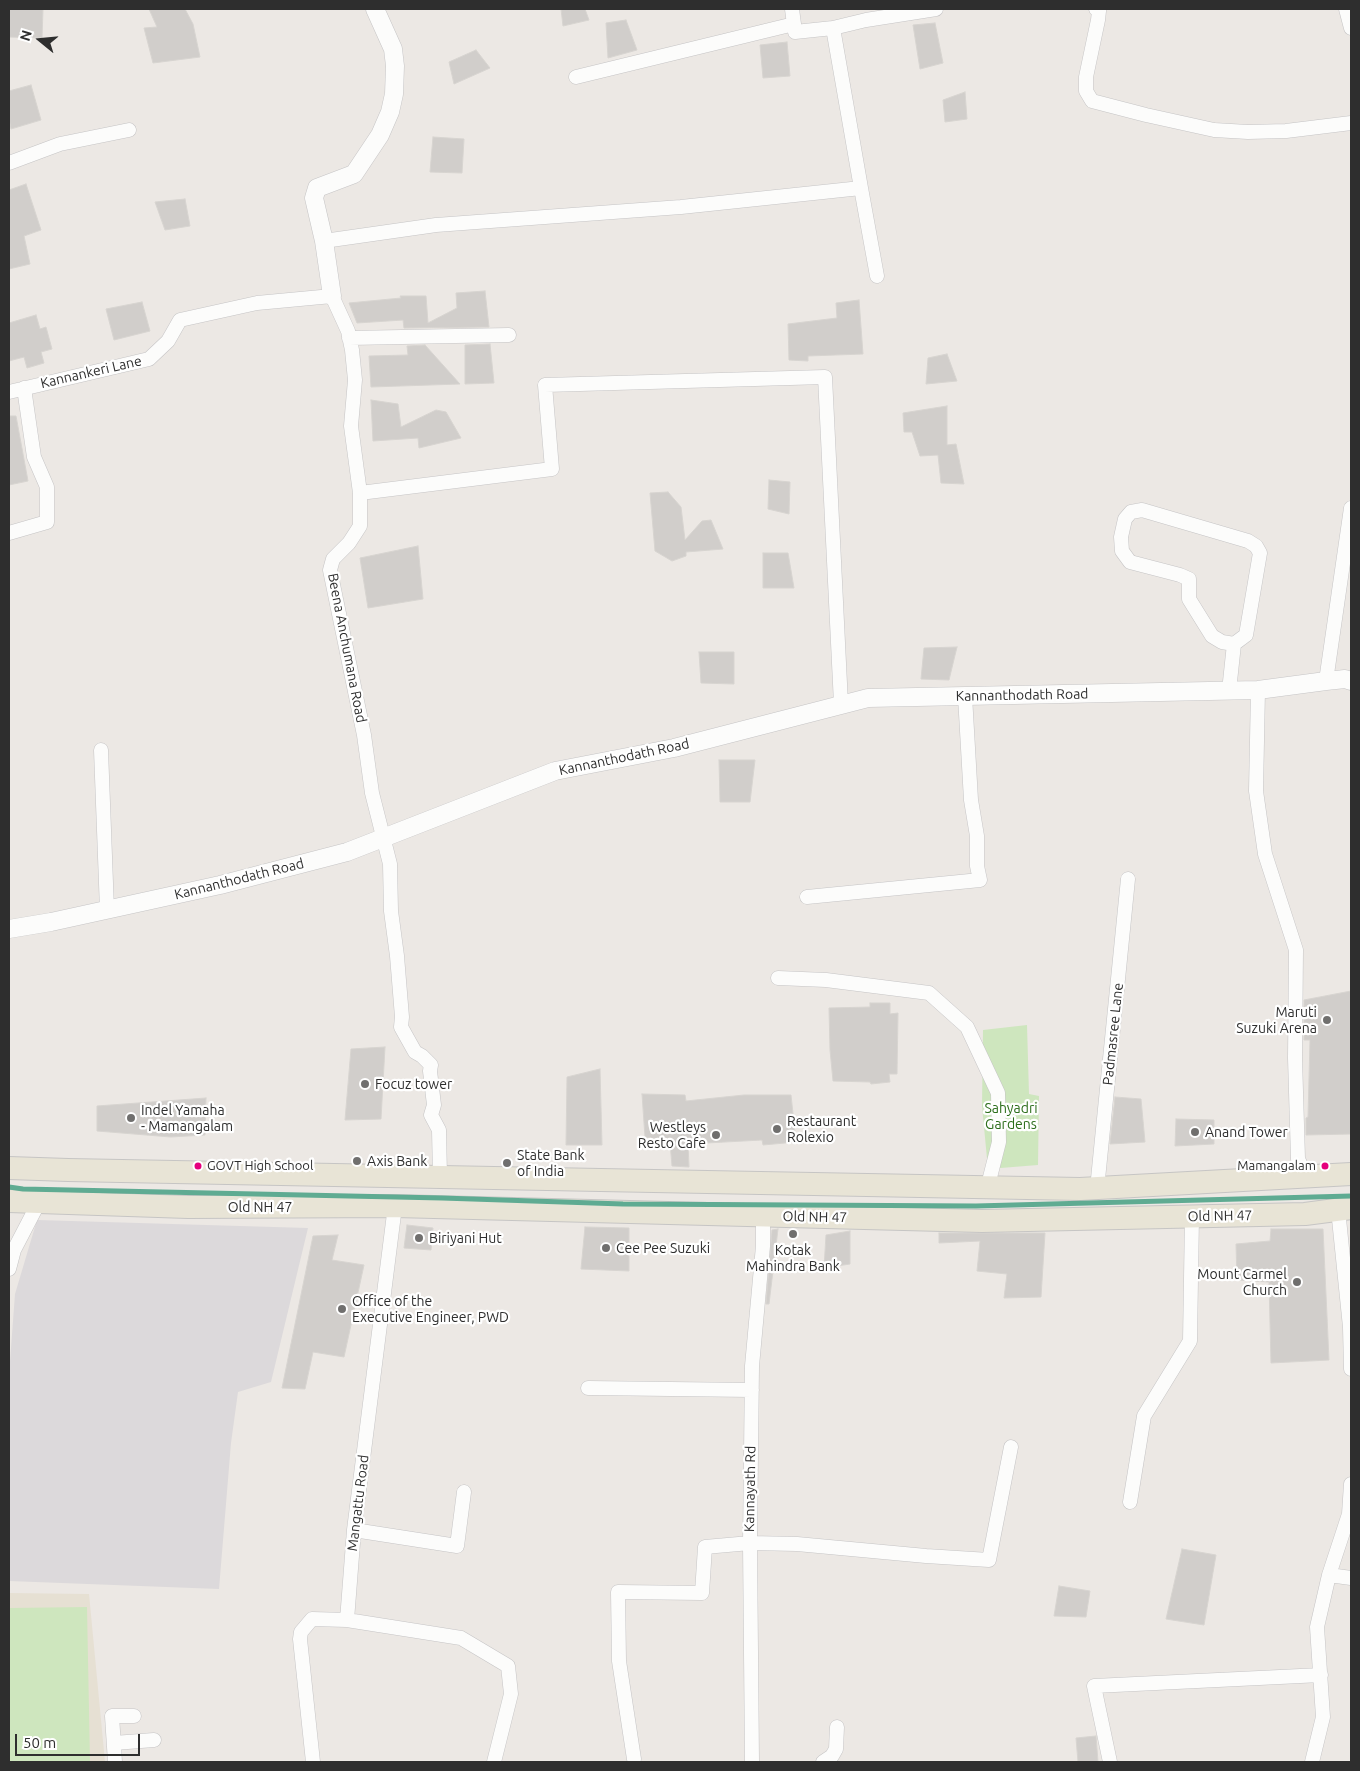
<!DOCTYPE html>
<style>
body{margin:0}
#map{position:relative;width:1360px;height:1771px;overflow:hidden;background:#ece8e4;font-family:Ubuntu,sans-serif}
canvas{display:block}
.frame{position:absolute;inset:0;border:10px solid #2e2e2e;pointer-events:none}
.north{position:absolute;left:15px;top:15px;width:50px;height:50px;-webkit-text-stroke:4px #fff;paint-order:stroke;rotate:287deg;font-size:14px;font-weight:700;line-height:20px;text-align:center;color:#2e2e2e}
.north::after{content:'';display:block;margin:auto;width:18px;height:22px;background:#2e2e2e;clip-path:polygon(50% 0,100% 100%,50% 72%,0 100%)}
.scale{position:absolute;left:15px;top:1734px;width:125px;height:22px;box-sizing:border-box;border:2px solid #2e2e2e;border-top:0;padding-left:6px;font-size:15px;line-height:18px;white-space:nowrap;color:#2e2e2e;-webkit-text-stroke:4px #fff;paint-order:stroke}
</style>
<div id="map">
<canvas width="1360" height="1771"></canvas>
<div class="frame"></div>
<div class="north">N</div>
<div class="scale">50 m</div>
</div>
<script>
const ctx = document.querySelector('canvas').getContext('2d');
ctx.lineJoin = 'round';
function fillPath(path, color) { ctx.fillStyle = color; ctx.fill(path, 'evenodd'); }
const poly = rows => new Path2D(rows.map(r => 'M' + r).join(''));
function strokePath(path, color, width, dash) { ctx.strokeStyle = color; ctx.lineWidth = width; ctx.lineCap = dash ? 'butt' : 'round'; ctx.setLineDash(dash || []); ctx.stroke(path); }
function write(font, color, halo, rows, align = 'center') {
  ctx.font = font + ' Ubuntu,sans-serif'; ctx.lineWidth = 4.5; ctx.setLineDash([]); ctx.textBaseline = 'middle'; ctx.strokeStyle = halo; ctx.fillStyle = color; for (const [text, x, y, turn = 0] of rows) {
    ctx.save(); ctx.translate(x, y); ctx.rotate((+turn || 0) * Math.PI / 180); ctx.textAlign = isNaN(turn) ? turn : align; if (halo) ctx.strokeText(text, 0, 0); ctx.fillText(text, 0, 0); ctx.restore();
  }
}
const industrial = poly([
 [37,1220,308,1228,271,1382,238,1392,231,1443,219,1589,9,1581,9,1375,15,1294]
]);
const education = poly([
 [9,1593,89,1594,105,1762,9,1762]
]);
const green = poly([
 [1027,1025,1029,1094,1039,1096,1038,1165,988,1169,982,1106,983,1030],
 [87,1607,90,1762,9,1762,9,1608]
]);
const building = poly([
 [9,9,43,9,42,38,9,37,9,9],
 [149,9,185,9,193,24,200,57,153,63,144,28,157,27,149,9],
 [561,9,585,9,589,20,563,26,561,9],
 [626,20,637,50,608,58,606,23,626,20],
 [935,23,943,63,920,69,913,25,935,23],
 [787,42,790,76,763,78,760,45,787,42],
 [476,50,490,68,454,84,449,62,476,50],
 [31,85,41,120,11,129,9,118,9,91,31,85],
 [965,92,967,119,945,122,943,100,965,92],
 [433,137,464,139,462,173,430,172,433,137],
 [26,184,41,230,24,236,30,264,9,269,9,190,26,184],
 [185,199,190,226,165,230,155,202,185,199],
 [485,291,489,327,404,328,403,320,357,323,349,303,401,298,400,296,426,296,428,323,457,308,456,293,485,291],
 [859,300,863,354,808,356,808,361,789,360,788,324,837,318,836,303,859,300],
 [142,302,150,331,114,340,106,309,142,302],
 [36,315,40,329,46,327,52,349,41,352,44,363,27,368,24,357,9,361,9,323,36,315],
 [490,344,494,383,465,384,465,345,490,344],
 [425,345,460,384,371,387,369,356,408,355,407,346,425,345],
 [947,354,957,381,926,384,928,358,947,354],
 [371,400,398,404,401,427,436,410,446,412,461,438,419,448,418,438,373,441,371,400],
 [947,406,947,445,956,444,964,484,941,483,938,455,920,456,912,432,904,432,903,413,947,406],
 [9,416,16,416,28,481,9,485,9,416],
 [769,480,790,482,789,514,768,509,769,480],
 [668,492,681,507,685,540,702,521,711,520,723,549,686,552,686,556,672,561,655,551,650,493,668,492],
 [418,546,423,599,368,608,360,558,418,546],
 [763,553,788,553,794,588,763,588,763,553],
 [957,647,949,680,921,679,924,648,957,647],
 [699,652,734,652,734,684,701,683,699,652],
 [719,760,755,760,750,802,720,802,719,760],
 [1351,991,1351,1134,1306,1135,1306,1118,1308,1117,1310,1040,1304,1040,1304,1000,1351,991],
 [870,1003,890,1003,890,1014,898,1013,897,1074,889,1074,890,1082,871,1084,870,1082,833,1081,830,1050,829,1008,870,1007,870,1003],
 [385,1047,381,1119,345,1120,351,1049,385,1047],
 [600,1069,602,1145,566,1145,567,1077,600,1069],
 [642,1094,685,1095,686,1101,744,1095,791,1095,796,1142,763,1145,762,1140,688,1144,689,1167,672,1166,670,1142,645,1137,642,1094],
 [1115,1097,1141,1099,1145,1142,1110,1144,1115,1097],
 [206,1098,205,1135,171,1137,97,1131,97,1106,206,1098],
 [1176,1119,1214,1120,1214,1144,1175,1146,1176,1119],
 [407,1225,433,1228,431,1250,404,1248,407,1225],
 [585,1227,629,1228,629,1271,581,1269,585,1227],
 [778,1229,769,1304,766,1304,772,1230,778,1229],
 [1271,1229,1323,1229,1329,1360,1271,1363,1269,1282,1237,1280,1236,1244,1270,1241,1271,1229],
 [850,1231,850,1264,824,1268,826,1235,850,1231],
 [939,1233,1045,1233,1041,1297,1004,1298,1007,1274,977,1271,980,1241,939,1243,939,1233],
 [338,1235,332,1260,364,1265,344,1357,313,1352,305,1389,282,1388,313,1236,338,1235],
 [1182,1549,1216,1555,1204,1625,1166,1619,1182,1549],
 [1059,1586,1090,1591,1086,1617,1054,1616,1059,1586],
 [1096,1736,1098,1762,1078,1762,1076,1738,1096,1736]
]);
const minor = poly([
 [792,9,795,32,833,28,866,20,936,9],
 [1096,9,1099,11,1098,20,1086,77,1086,91,1092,101,1146,115,1214,130,1248,132,1286,131,1351,123],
 [1346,9,1351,28],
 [576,77,794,24],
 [9,163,60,144,129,130],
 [861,188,877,276],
 [324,241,436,225,681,207,861,188,833,28],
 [349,338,509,335],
 [9,392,149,359,168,341,180,320,257,303,332,296,348,331,352,350,355,380,351,426,360,493,360,526,349,543,333,559,330,570,364,735,372,793,390,864,391,911,397,956,402,1017,401,1027,415,1052,422,1056,431,1065,430,1071,434,1105,431,1115,439,1130,440,1176],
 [360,493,552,469,545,385,825,377,841,704],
 [9,533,47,522,47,487,34,457,24,388],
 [1326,681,1351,508],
 [1258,690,1256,791,1265,854,1296,950,1295,1058,1298,1159,1306,1176],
 [1229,691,1234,644,1246,635,1260,553,1256,546,1248,541,1142,510,1131,512,1125,519,1121,537,1122,551,1130,562,1180,575,1189,579,1189,599,1212,636,1222,642,1234,644],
 [101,750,107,910],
 [807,897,980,880,977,866,977,836,971,800,965,696],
 [778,978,826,980,929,993,967,1027,998,1093,999,1142,987,1189],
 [1097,1189,1128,879],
 [1338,1209,1350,1327,1351,1369],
 [9,1269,14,1250,39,1202],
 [588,1388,752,1390],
 [1130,1502,1144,1416,1190,1341,1192,1216],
 [354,1530,457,1546,464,1492],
 [1329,1575,1351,1578],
 [347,1620,461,1638,508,1666,511,1694,494,1762],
 [114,1743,154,1740],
 [634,1759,619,1661,618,1592,702,1593,705,1547,750,1543,797,1544,926,1556,989,1560,1011,1447],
 [115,1762,112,1716,134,1716],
 [313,1762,300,1639,301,1632,312,1619,347,1620,354,1530,395,1206],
 [752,1762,750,1543,752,1366,763,1246,763,1216],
 [823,1762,832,1756,836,1749,837,1727],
 [1110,1762,1094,1686,1321,1675],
 [1312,1762,1323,1717,1317,1627,1329,1575,1349,1514,1351,1484]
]);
const tertiary = poly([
 [332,296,324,241,314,198,317,188,354,174,380,135,390,112,394,94,395,66,393,49,375,9],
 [9,929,51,922,220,885,347,852,555,771,674,748,868,698,1258,690,1326,681,1345,679,1351,681]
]);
const primary = poly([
 [9,1168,68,1170,1080,1189,1351,1174],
 [9,1201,188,1207,395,1206,982,1221,1305,1214,1351,1208]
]);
const metro1 = poly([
 [9,1187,23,1189,442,1198,623,1204,976,1206,1351,1196]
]);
const markers = [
 [1327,1020,5,"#706f6e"],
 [365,1084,5,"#706f6e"],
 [131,1118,5,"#706f6e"],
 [777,1129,5,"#706f6e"],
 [1195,1132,5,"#706f6e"],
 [716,1135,5,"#706f6e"],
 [357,1161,5,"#706f6e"],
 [507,1163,5,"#706f6e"],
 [198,1166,4.5,"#e5007d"],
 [1325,1166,4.5,"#e5007d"],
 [793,1234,5,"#706f6e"],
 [419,1238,5,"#706f6e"],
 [606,1248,5,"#706f6e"],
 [1297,1282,5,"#706f6e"],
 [342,1309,5,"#706f6e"]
];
const busNames = [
 ["GOVT High School",207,1166],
 ["Mamangalam",1316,1166,"right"]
];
const streetNames = [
 ["Kannankeri Lane",91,372,-13],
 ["Beena Anchumana Road",347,648,79],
 ["Kannanthodath Road",1022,695,-1],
 ["Kannanthodath Road",624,757,-12],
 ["Kannanthodath Road",239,879,-14],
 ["Padmasree Lane",1113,1034,-84],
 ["Old NH 47",260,1207],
 ["Old NH 47",1220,1216,-1],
 ["Old NH 47",815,1217,1],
 ["Kannayath Rd",750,1489,-89],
 ["Mangattu Road",358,1503,-83]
];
const poiNames = [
 ["Maruti",1317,1012,"right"],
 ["Suzuki Arena",1317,1028,"right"],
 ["Focuz tower",375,1084],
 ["Indel Yamaha",141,1110],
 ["- Mamangalam",141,1126],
 ["Restaurant",787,1121],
 ["Rolexio",787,1137],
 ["Westleys",706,1127,"right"],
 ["Resto Cafe",706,1143,"right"],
 ["Anand Tower",1205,1132],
 ["State Bank",517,1155],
 ["of India",517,1171],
 ["Axis Bank",367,1161],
 ["Biriyani Hut",429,1238],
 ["Cee Pee Suzuki",616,1248],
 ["Kotak",793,1250,"center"],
 ["Mahindra Bank",793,1266,"center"],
 ["Mount Carmel",1287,1274,"right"],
 ["Church",1287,1290,"right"],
 ["Office of the",352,1301],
 ["Executive Engineer, PWD",352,1317]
];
const parkNames = [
 ["Sahyadri",1011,1108],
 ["Gardens",1011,1124]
];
fillPath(industrial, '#dcd9db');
fillPath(education, '#e6e0d3');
fillPath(green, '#cee6be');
fillPath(building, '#d1cecb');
strokePath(building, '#d7d4d0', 1);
strokePath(minor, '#c5c4c5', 15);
strokePath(tertiary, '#c5c4c5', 19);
strokePath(primary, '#c6c5c4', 24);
strokePath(minor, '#fcfcfb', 14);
strokePath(tertiary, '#fcfcfb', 18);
strokePath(primary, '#e8e4d6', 22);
strokePath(metro1, '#5fab92', 5);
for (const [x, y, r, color] of markers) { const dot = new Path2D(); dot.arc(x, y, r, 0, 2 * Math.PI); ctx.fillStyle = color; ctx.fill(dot); strokePath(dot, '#fff', 2); }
write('13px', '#2e2e2e', '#fff', busNames, 'left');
write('14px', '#2e2e2e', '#fff', streetNames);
write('14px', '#2e2e2e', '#fff', poiNames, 'left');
write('14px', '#2c6e1b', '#fff', parkNames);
</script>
